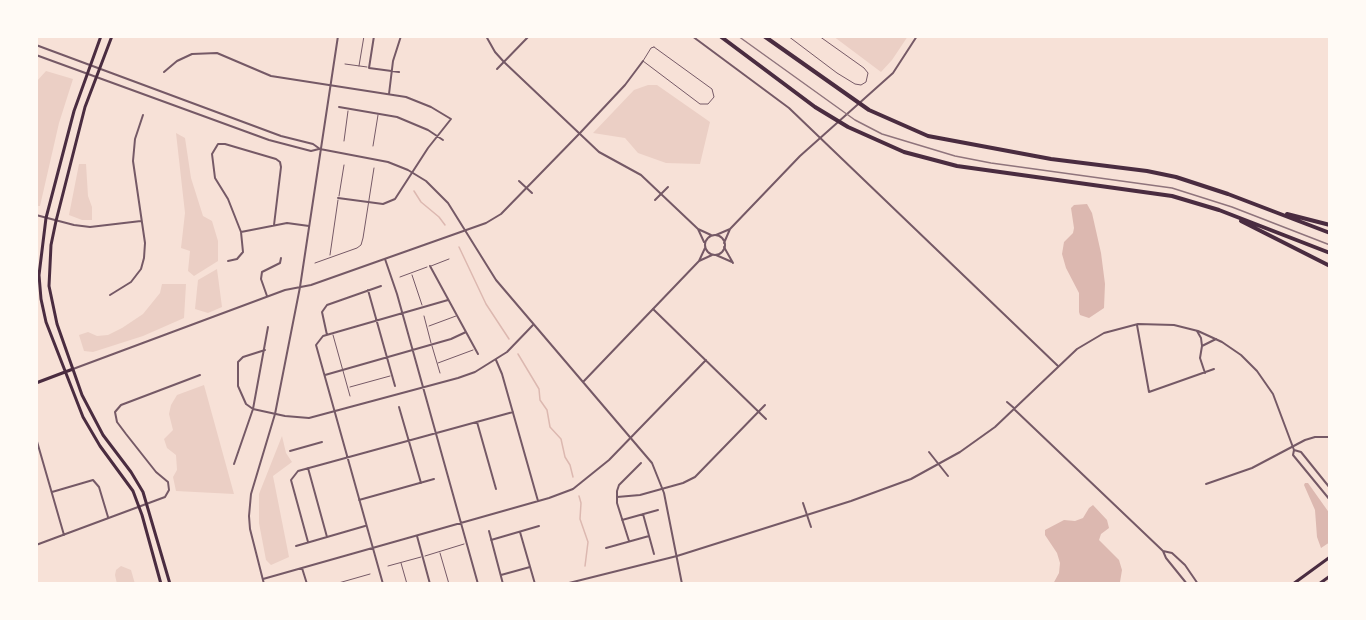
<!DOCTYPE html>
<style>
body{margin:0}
#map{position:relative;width:1366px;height:620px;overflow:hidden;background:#f7e1d7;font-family:Lato,sans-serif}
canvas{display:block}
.frame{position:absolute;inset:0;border:38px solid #fffaf5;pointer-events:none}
</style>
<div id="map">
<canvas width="1366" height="620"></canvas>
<div class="frame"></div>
</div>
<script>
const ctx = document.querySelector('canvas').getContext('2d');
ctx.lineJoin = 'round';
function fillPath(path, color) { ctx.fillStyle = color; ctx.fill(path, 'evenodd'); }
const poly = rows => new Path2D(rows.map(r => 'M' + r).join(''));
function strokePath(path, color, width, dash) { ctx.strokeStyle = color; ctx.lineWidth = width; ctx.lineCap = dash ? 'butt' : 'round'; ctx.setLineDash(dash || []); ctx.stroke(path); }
const green = poly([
 [833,36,908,36,892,60,881,72],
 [46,71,73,79,59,123,40,206,36,206,36,82],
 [648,85,657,85,710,122,700,164,666,163,638,153,625,138,593,133,634,90],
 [176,133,185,138,191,178,203,216,212,221,218,241,218,261,194,276,188,271,190,251,181,248,185,213],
 [79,164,86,164,88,196,92,207,92,220,82,220,69,215],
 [217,269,222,307,208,313,195,309,198,280],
 [162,284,186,284,184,318,143,336,93,352,84,351,79,335,88,332,97,336,108,335,122,328,143,314,160,293],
 [204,385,234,494,176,491,173,477,177,470,176,455,167,448,164,439,173,430,169,414,171,405,177,395],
 [282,436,286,453,292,462,273,476,289,557,271,565,266,560,259,523,259,494],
 [121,566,131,570,135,584,117,584,115,575,116,570]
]);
const water = poly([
 [1087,204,1092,213,1101,253,1105,284,1104,308,1089,318,1080,315,1079,312,1079,293,1066,268,1062,254,1064,242,1073,233,1074,228,1071,208,1074,205],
 [1305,483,1308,483,1330,514,1330,542,1321,548,1317,537,1315,510,1304,485],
 [1093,505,1107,520,1109,528,1101,534,1099,540,1119,560,1122,570,1120,582,1119,584,1053,584,1059,573,1060,563,1057,553,1045,535,1045,530,1064,520,1075,521,1083,518,1089,508]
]);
const stream = poly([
 [414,191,421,202,439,217,445,225],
 [459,247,486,304,509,339],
 [518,354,539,389,540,400,547,410,550,427,561,439,565,457,570,465,573,477],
 [579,496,581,503,580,519,588,542,585,566]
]);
const service = poly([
 [788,36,837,73,855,84,861,85,866,82,868,73,864,68,819,36],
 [654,47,712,89,714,97,708,104,700,104,643,61,651,48,654,47],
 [345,64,367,67],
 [359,66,364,36],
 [344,141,348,111],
 [373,146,378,115],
 [339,196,344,165],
 [330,255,338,200],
 [315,263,357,248,361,245,363,238,374,168],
 [431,266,449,259],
 [412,275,422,305],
 [400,277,427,267],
 [424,316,431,343],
 [429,326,456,316],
 [333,335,350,396],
 [432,346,440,373],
 [438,363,473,350],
 [350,387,390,376],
 [440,553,449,584],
 [425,556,464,544],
 [401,563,407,584],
 [388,566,421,557],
 [335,584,370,574]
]);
const minor = poly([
 [374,36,369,68,399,72],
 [692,36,789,108,1058,366],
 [1082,36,1116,36],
 [497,69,529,36],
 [164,72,177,61,192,54,217,53,271,76,406,97,431,107,451,119,428,148,395,199,383,204,338,198],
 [389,94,393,61,401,36],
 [339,107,397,117,428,130,443,140],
 [580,133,625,85,643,61],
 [519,181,532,193],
 [655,200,668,187],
 [36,215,74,225,90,227,141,221],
 [241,232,287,223,309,226],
 [724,247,733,263],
 [716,255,732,262],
 [385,259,397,294,478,584],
 [228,261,237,259,243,252,241,232,228,199,215,178,212,154,218,144,225,144,276,159,280,162,281,167,274,225],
 [430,266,478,354],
 [368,290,395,386],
 [110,295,131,282,141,269,144,258,145,243,133,161,135,139,143,115],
 [267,296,261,279,262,272,280,263,281,258],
 [653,309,766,419],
 [1137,325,1149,392,1214,369],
 [1197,331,1201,338,1202,346,1200,358,1205,373],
 [327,335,322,312,327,305,381,286],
 [1202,346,1216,339],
 [265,350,243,357,238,362,238,386,246,404,253,409,285,416,309,418,458,378,475,372,507,352,533,325],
 [496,360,502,374,538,501],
 [325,375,451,339,466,332],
 [1007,402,1014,408],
 [399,407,421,483],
 [477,422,496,489],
 [36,438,64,535],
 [290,451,322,442],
 [929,452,948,476],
 [234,464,253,409,268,327],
 [308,468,327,537],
 [1206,484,1252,468,1305,440,1315,437,1330,437],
 [52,492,93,480,99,487,108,517],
 [617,497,640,495,683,483,695,477,765,405],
 [359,500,434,479],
 [803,503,811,527],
 [643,514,654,554],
 [622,520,658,510],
 [489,531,503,584],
 [520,532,535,584],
 [417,536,430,584],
 [491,540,539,526],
 [629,541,617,503,617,491,619,485,641,463],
 [308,542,291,480,298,471,513,412],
 [36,545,165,497,169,490,168,482,156,472,126,434,117,422,115,412,121,405,200,375],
 [296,546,365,526],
 [606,548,649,536],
 [302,568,307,584],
 [501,575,530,567],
 [263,579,549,498,573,489,609,460,706,360],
 [383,584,316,345,323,336,448,300],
 [565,584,677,556]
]);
const tertiary = poly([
 [486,36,495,52,504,62,599,152,641,175,698,229,711,235],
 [36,45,281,136,313,144,320,149,388,162,408,170,426,181,448,203,496,280,652,463,664,493,682,584],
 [36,55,269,140,311,151,319,149],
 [698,229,704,242],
 [716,235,730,229],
 '705 245a10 10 0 1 1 20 0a10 10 0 1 1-20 0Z',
 [724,243,730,229,800,156,893,73,917,36],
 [699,261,712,255],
 [73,369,285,290,311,285,486,223,501,214,580,133],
 [583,382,699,261,705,248],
 [1015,410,1163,551,1166,558,1187,584],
 [1294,450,1301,452,1330,488],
 [1163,551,1172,553,1185,565,1198,584],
 [677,556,851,501,911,479,960,452,995,427,1077,349,1104,333,1138,324,1174,325,1198,331,1222,342,1241,355,1257,371,1273,394,1294,450,1293,455,1330,500],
 [264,584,250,529,249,516,251,494,275,414,300,287,338,36]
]);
const secondary = poly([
 [101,36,74,111,46,218,39,275,41,299,46,322,83,417,100,446,133,491,142,515,161,584],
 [112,36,85,107,56,221,51,245,49,286,57,324,82,395,103,435,131,472,143,492,170,584],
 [36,383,73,369]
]);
const primary = poly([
 [1293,584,1330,557],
 [1319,584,1330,576]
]);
const motorway = poly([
 [720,36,815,107,848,127,904,152,957,166,1172,196,1219,210,1330,253],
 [764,36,869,110,928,136,1051,159,1147,171,1176,177,1228,194,1330,233],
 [1287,214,1330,225],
 [1241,221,1330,266]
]);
const rail = poly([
 [738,36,855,120,882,134,955,156,991,163,1172,188,1232,207,1330,245]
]);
fillPath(green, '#ebcfc5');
fillPath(water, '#dcb8b0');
strokePath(stream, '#dcb8b0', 1.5);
strokePath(service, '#755966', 1);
strokePath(minor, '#755966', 2);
strokePath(tertiary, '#755966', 2);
strokePath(secondary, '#4a2c40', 3);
strokePath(primary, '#4a2c40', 3);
strokePath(motorway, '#4a2c40', 4);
strokePath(rail, '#8f747c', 1.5);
</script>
